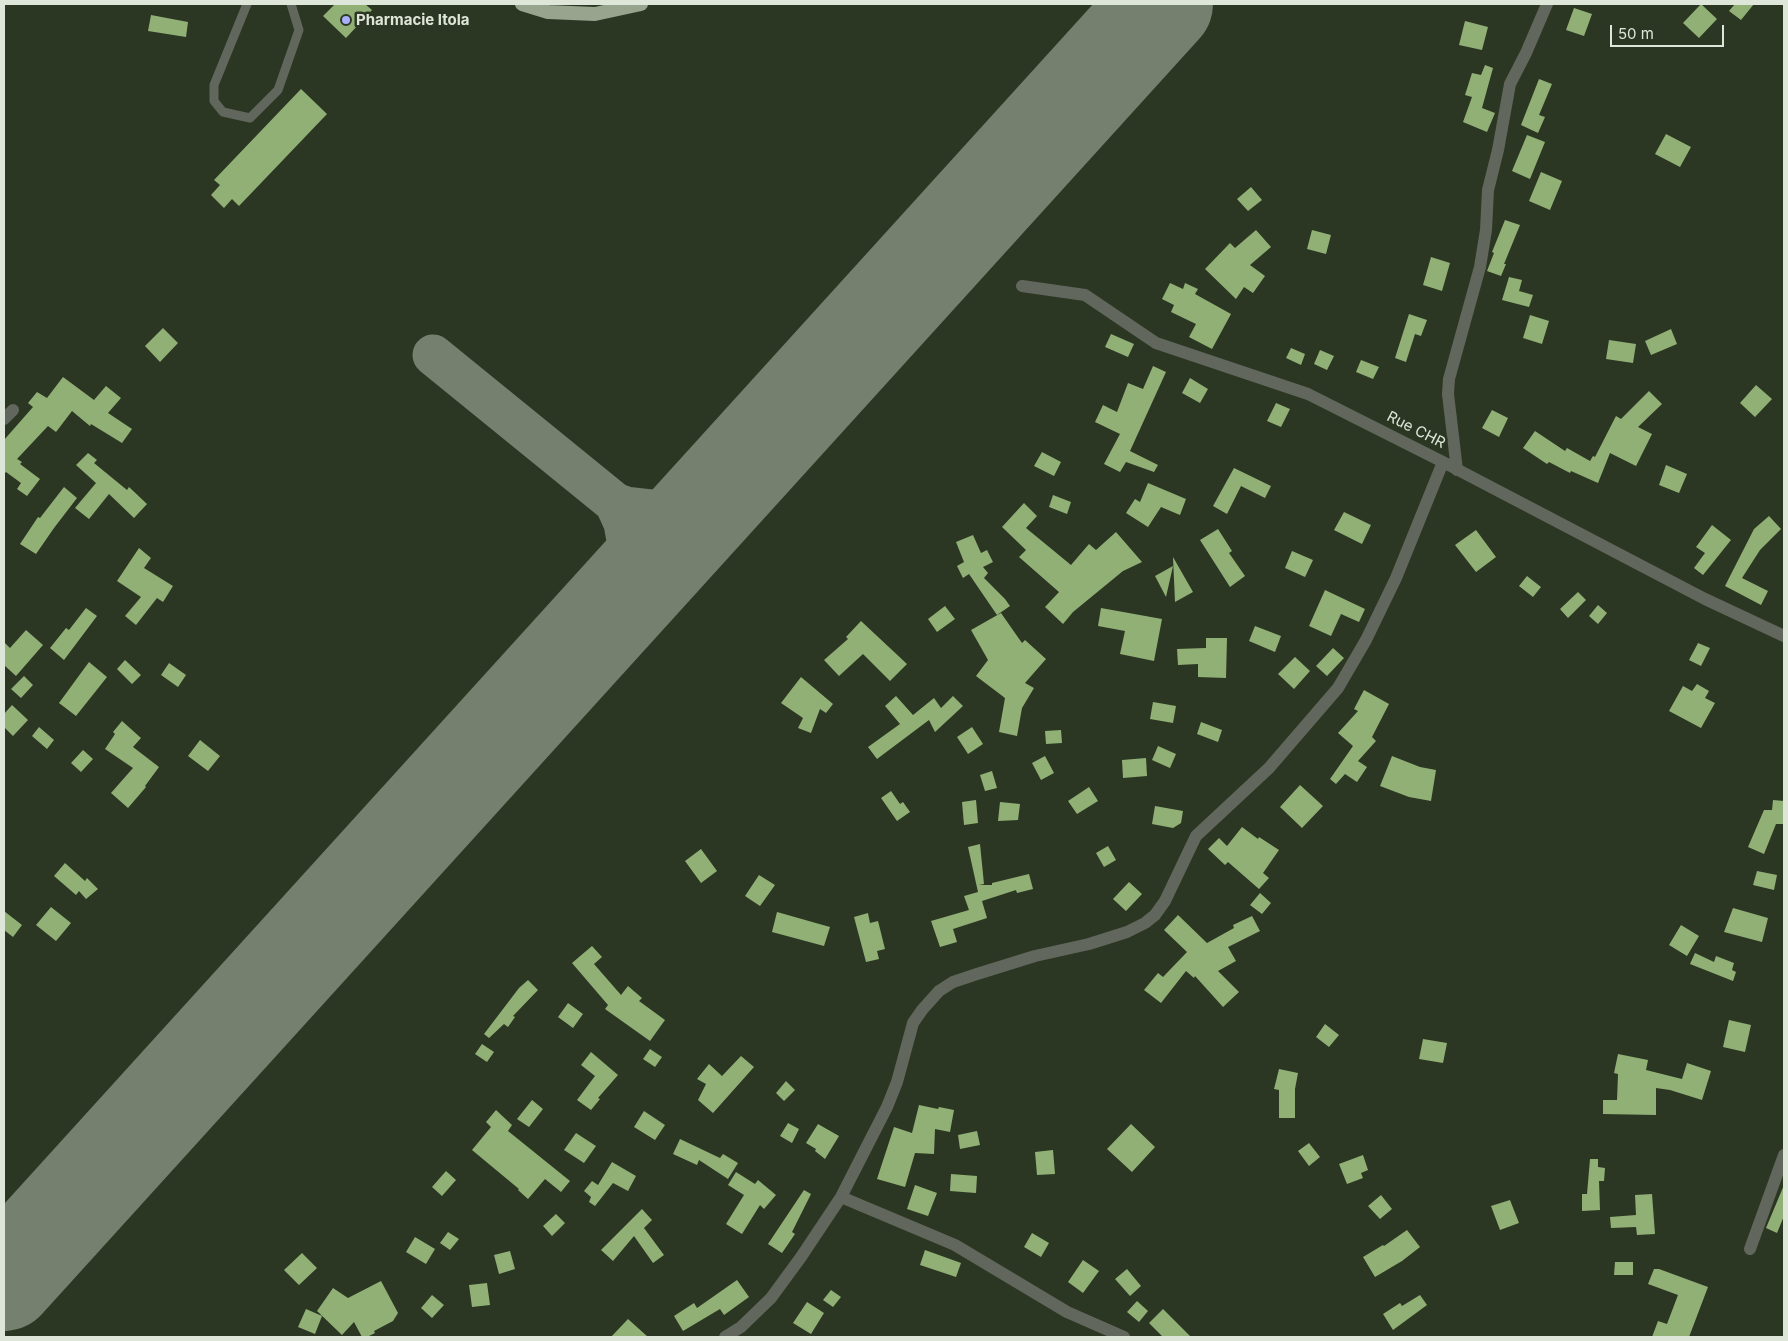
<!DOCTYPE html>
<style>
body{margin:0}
#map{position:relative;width:1788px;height:1341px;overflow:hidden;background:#2c3723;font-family:Inter,sans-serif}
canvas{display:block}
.frame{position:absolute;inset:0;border:5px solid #dee5d9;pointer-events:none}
.scale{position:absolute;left:1610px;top:25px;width:114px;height:22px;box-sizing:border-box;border:2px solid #dee5d9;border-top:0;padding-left:6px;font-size:15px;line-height:18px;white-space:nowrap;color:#dee5d9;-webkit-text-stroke:4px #2c3723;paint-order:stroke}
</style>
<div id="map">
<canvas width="1788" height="1341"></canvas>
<div class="frame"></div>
<div class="scale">50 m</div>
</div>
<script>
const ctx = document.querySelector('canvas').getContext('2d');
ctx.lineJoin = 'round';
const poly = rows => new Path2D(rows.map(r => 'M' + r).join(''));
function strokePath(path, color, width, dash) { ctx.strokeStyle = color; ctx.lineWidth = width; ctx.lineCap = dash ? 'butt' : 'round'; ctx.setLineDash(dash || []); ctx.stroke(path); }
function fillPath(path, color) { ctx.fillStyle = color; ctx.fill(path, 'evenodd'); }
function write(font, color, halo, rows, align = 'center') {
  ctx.font = font + ' Inter,sans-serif'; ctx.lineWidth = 5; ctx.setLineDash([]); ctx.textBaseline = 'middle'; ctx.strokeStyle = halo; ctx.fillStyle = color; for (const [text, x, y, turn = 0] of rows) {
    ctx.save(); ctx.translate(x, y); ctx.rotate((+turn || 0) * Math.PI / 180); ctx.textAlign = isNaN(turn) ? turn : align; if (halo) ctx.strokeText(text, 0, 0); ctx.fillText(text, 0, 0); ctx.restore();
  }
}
const taxiway = poly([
 [433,355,615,503,626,507,662,511,717,494],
 [615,503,624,523,627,540,627,559,616,606]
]);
const runway = poly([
 [4,1280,1162,4]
]);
const building = poly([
 [335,4,365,4,372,10,346,38,323,16],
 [1701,4,1717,19,1699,38,1683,23],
 [1735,4,1754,4,1741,20,1729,11],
 [1574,8,1592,14,1584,36,1566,30],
 [151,15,188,22,186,37,148,31],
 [1465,21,1488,27,1482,50,1459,45],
 [1485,65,1493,68,1482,108,1495,113,1487,132,1463,122,1472,97,1465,95,1472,73,1481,75],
 [1539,79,1552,84,1539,115,1545,117,1538,133,1521,125],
 [301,89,327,114,239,206,232,199,224,208,211,195,220,185,214,180],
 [1666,134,1691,147,1680,167,1655,154],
 [1527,135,1545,142,1530,179,1512,171],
 [1541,172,1562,181,1550,210,1529,201],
 [1251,187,1262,200,1248,211,1237,199],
 [1505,220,1520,225,1504,264,1506,264,1501,276,1487,271,1494,253,1492,252],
 [1256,230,1271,247,1250,265,1265,276,1253,293,1244,287,1236,299,1205,269,1230,243,1235,248],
 [1312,230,1331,235,1326,254,1307,249],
 [1431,257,1450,263,1442,291,1423,285],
 [1509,277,1522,280,1519,291,1533,295,1529,307,1502,300],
 [1170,283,1183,289,1185,283,1198,289,1195,294,1231,314,1212,349,1189,337,1196,324,1171,312,1174,305,1162,299],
 [1409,314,1427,320,1421,336,1415,334,1406,362,1395,358],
 [1530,315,1549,321,1542,344,1523,338],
 [163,328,178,343,160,362,145,346],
 [1671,329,1677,344,1651,355,1645,341],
 [1111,334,1134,344,1128,357,1105,347],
 [1609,340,1636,344,1633,363,1606,359],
 [1291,348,1305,354,1301,365,1286,358],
 [1320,350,1334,356,1327,370,1314,364],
 [1361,360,1379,367,1373,379,1356,372],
 [1153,366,1166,372,1130,451,1158,465,1154,472,1126,462,1120,472,1104,464,1120,434,1095,422,1103,405,1117,412,1128,383,1143,389],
 [63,377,94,400,106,386,121,398,108,413,132,429,122,443,91,424,90,426,72,411,56,432,48,426,17,459,22,462,20,464,40,479,27,496,17,489,21,483,6,472,4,474,4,440,33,407,28,403,37,392,47,398],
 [1190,378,1208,389,1200,403,1182,393],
 [1756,385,1772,399,1755,417,1740,403],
 [1649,391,1662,404,1638,427,1652,434,1636,466,1610,453,1598,483,1571,471,1570,473,1549,462,1547,464,1523,448,1535,431,1565,451,1567,448,1590,461,1593,456,1595,457,1616,416,1621,419],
 [1276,403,1290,409,1281,427,1267,421],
 [1492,410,1508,418,1499,437,1482,428],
 [1042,452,1061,462,1054,476,1034,466],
 [88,453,97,460,94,463,127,490,129,487,147,504,134,518,109,494,89,519,75,508,96,483,76,465],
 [1666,465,1687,474,1679,493,1659,485],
 [1234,468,1271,486,1265,498,1241,486,1227,514,1213,506],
 [1148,483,1186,499,1180,515,1161,507,1148,527,1126,513,1135,499,1140,502],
 [64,487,77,498,54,528,36,554,20,544,38,517,40,518],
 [1053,495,1071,502,1067,514,1049,507],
 [1024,503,1037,516,1026,528,1071,565,1089,544,1096,550,1116,532,1142,562,1123,571,1073,612,1063,624,1045,607,1059,592,1019,557,1026,550,1002,527],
 [1344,512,1371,525,1362,544,1334,530],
 [1769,516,1781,529,1760,550,1742,578,1768,591,1761,605,1725,586,1754,529],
 [1712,525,1731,540,1703,575,1694,568,1705,553,1696,547],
 [1218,529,1232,551,1229,553,1245,576,1230,587,1200,540],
 [1476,530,1496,557,1476,572,1455,545],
 [973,535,981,553,987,550,993,562,983,567,988,573,984,578,1005,599,1010,606,997,615,969,574,963,578,957,566,964,562,956,542],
 [139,548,151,558,144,568,173,586,163,602,157,598,136,625,125,616,141,597,117,581],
 [1292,551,1313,560,1305,577,1285,568],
 [1173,557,1193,592,1175,602],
 [1173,566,1166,597,1155,576],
 [1527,576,1541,587,1533,597,1519,586],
 [1325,590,1365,609,1359,622,1341,614,1331,636,1309,626],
 [1578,592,1586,600,1568,618,1560,609],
 [1598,605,1607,613,1598,624,1589,616],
 [945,606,955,619,937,632,928,619],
 [86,608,97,616,64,660,50,648,66,628,69,630],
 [1101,608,1162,619,1154,661,1120,654,1125,631,1098,626],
 [1001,613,1022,643,1025,640,1046,659,1025,683,1034,688,1022,708,1017,736,999,732,1005,698,976,676,988,660,971,630],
 [861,621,907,664,890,681,863,654,839,676,824,660,848,639,846,637],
 [1255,626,1281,636,1275,652,1249,641],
 [26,630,43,645,16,676,4,665,4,642,10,648],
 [1206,638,1227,638,1226,678,1198,677,1198,664,1178,665,1177,649,1206,648],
 [1698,643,1710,648,1701,666,1689,660],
 [1333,648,1344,658,1327,676,1316,666],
 [1295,657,1310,671,1294,689,1278,674],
 [125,660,141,675,132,684,117,669],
 [89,662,107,677,76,716,59,703],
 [169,663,186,675,178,687,161,675],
 [24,676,33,685,21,698,11,689],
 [801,677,833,704,826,713,820,709,811,733,798,728,803,718,781,703],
 [1697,684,1709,691,1705,698,1715,703,1701,728,1669,711,1683,686,1692,691],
 [1364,690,1389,704,1372,737,1376,741,1358,761,1367,767,1357,782,1345,774,1336,784,1330,779,1353,746,1338,733,1358,711,1354,709],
 [896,696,913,715,934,698,941,708,953,696,963,706,935,732,929,720,877,759,868,747,900,724,885,706],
 [1153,702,1176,706,1173,723,1150,719],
 [12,705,28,720,13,736,4,727,4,714],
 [122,721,141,738,133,747,159,767,145,786,146,787,128,808,111,793,133,768,105,749,115,734,113,732],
 [1201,722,1222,730,1218,742,1197,734],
 [39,727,54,740,47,749,32,736],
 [972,727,983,744,968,754,957,737],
 [1061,730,1062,743,1046,744,1045,731],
 [200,740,220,756,208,771,188,756],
 [1158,746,1176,754,1170,768,1152,760],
 [83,750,93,759,81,772,71,763],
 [1045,756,1054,773,1041,780,1032,763],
 [1392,756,1420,767,1436,770,1431,801,1409,797,1380,786],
 [1146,758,1147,776,1123,778,1122,760],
 [992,771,997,788,985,791,980,775],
 [1300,785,1323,806,1302,828,1280,807],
 [1089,787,1098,801,1077,814,1068,801],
 [891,791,900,804,903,802,910,812,897,821,881,798],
 [976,800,978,823,964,825,962,802],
 [1773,800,1784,801,1784,824,1776,824,1764,854,1748,847,1764,810,1772,810],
 [1000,802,1020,804,1018,820,998,821],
 [1155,806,1183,811,1181,823,1173,828,1152,824],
 [1242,827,1258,839,1259,837,1279,850,1263,873,1269,878,1259,889,1228,862,1225,865,1208,849,1219,838,1227,846],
 [980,844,984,884,979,885,992,885,992,883,1029,874,1033,889,1017,893,1016,890,982,901,987,918,953,929,957,942,940,947,931,921,969,910,964,896,978,892,968,847],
 [1108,846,1116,860,1104,867,1096,853],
 [701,849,717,871,701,883,685,861],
 [65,863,85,881,87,878,98,889,86,899,79,891,76,895,54,876],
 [1757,871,1777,875,1774,890,1753,885],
 [759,875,775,885,760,906,745,896],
 [1129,882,1142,894,1126,911,1113,899],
 [1260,893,1271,903,1262,914,1250,905],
 [51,907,71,923,56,941,36,925],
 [1733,908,1768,918,1762,942,1724,932],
 [4,911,22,925,13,937,4,930],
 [777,912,830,927,824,946,772,932],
 [868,913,870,923,878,921,885,949,877,951,879,959,866,962,854,917],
 [1178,915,1207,943,1234,928,1233,925,1252,916,1260,931,1228,947,1236,961,1218,971,1239,992,1223,1007,1195,976,1194,978,1186,971,1161,1003,1144,990,1158,973,1163,977,1187,952,1164,930],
 [1681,925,1699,936,1687,956,1669,945],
 [592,946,602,957,594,964,621,995,628,986,642,998,639,1001,665,1020,650,1041,605,1009,608,1005,572,963],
 [1695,953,1714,962,1716,956,1734,963,1732,970,1736,972,1733,981,1690,964],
 [528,980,538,990,513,1016,515,1017,508,1027,504,1024,489,1038,484,1034,519,988],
 [568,1003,583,1014,573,1028,558,1017],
 [1729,1020,1751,1025,1745,1052,1723,1047],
 [1325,1024,1339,1035,1329,1047,1316,1037],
 [1423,1039,1447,1043,1443,1063,1419,1059],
 [482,1044,494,1052,487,1062,475,1054],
 [650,1049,662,1057,655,1067,643,1059],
 [591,1052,618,1075,598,1098,600,1099,591,1110,577,1100,595,1076,581,1065],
 [1618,1054,1648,1060,1646,1070,1682,1079,1687,1063,1711,1071,1702,1100,1670,1090,1656,1088,1656,1115,1603,1114,1603,1100,1617,1100,1618,1074,1614,1073],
 [741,1056,754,1067,713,1113,698,1100,706,1084,697,1079,709,1064,722,1076],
 [1279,1069,1298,1073,1295,1089,1295,1118,1279,1118,1279,1090,1274,1089],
 [786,1081,795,1090,784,1101,776,1093],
 [532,1100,543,1109,529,1127,517,1119],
 [919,1105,938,1109,939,1107,954,1110,950,1132,935,1129,934,1154,915,1153,905,1187,877,1179,894,1127,912,1133],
 [496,1110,512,1125,508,1131,570,1181,561,1192,545,1179,528,1199,518,1190,519,1189,472,1150,491,1127,486,1122],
 [644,1111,665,1125,655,1140,634,1127],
 [788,1123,799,1129,792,1143,780,1136],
 [818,1124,839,1136,825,1159,815,1151,816,1149,806,1143],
 [1131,1124,1155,1147,1132,1172,1107,1149],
 [977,1131,980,1145,960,1149,958,1135],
 [576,1133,596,1146,584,1163,564,1150],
 [680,1139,720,1158,723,1154,738,1163,728,1179,699,1160,697,1165,673,1154],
 [1309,1143,1320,1157,1309,1166,1298,1151],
 [1053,1150,1055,1174,1037,1175,1035,1152],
 [1363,1155,1368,1170,1361,1173,1363,1178,1347,1184,1339,1164],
 [1590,1159,1598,1159,1598,1167,1605,1168,1604,1181,1599,1181,1600,1210,1582,1211,1582,1194,1587,1194],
 [612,1162,636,1176,628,1191,613,1183,595,1206,589,1202,591,1197,584,1191,592,1181,598,1185],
 [446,1171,456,1180,442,1196,432,1187],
 [736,1172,755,1184,758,1180,776,1195,764,1209,760,1205,742,1234,726,1224,744,1195,728,1185],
 [951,1174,977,1176,976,1193,950,1191],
 [915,1185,937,1193,928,1216,907,1209],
 [1784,1185,1784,1216,1777,1233,1766,1228],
 [804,1190,811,1194,792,1232,795,1234,782,1253,768,1244],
 [1652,1194,1655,1234,1637,1235,1636,1227,1611,1228,1610,1217,1636,1215,1635,1195],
 [1381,1195,1392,1209,1380,1219,1368,1206],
 [1510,1200,1519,1223,1500,1230,1491,1206],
 [642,1209,652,1220,644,1228,664,1255,653,1263,634,1236,613,1261,601,1250],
 [556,1214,565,1223,552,1236,543,1226],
 [1407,1230,1420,1247,1402,1261,1375,1277,1363,1257,1383,1245,1384,1246],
 [448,1232,459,1239,450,1250,440,1243],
 [1032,1233,1049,1243,1041,1257,1024,1247],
 [415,1237,435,1249,426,1264,406,1252],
 [925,1250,961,1263,956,1277,920,1265],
 [510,1251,515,1269,499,1274,494,1255],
 [302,1253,317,1268,299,1285,284,1270],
 [1083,1260,1099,1271,1083,1293,1068,1282],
 [1615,1262,1633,1262,1633,1275,1614,1275],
 [1127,1269,1141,1286,1130,1296,1115,1279],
 [1654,1269,1659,1269,1708,1287,1689,1337,1652,1337,1658,1321,1667,1324,1678,1295,1648,1284],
 [737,1280,749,1297,724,1315,720,1309,683,1331,674,1316,694,1303,697,1308],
 [381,1281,398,1313,393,1321,374,1331,375,1333,367,1337,362,1337,354,1322,342,1335,317,1311,333,1288,348,1298],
 [487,1283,490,1305,472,1307,469,1285],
 [831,1290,841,1297,833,1307,823,1300],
 [432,1295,444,1305,432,1318,421,1308],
 [1420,1295,1427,1305,1393,1330,1383,1314,1400,1303,1402,1306],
 [1137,1301,1148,1311,1139,1322,1127,1312],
 [807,1302,824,1313,811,1334,793,1323],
 [306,1309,322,1316,315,1334,298,1327],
 [1163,1309,1191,1337,1163,1337,1149,1323],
 [628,1319,648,1337,611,1337]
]);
const service = poly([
 [247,4,214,85,214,101,223,112,250,118,278,90,299,30,291,4]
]);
const minor = poly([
 [1022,286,1085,295,1156,343,1308,394,1443,462,1705,599,1784,636],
 [4,419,13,410],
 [1457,470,1448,394,1449,379,1480,267,1486,230,1488,190,1498,150,1510,84,1526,53,1547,4],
 [841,1197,955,1245,1067,1312,1124,1337],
 [1750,1249,1784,1155],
 [725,1337,741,1327,771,1298,801,1257,841,1197,887,1107,897,1082,913,1023,922,1010,939,991,953,982,977,974,1035,956,1089,944,1127,932,1145,923,1155,915,1165,901,1196,836,1269,768,1338,688,1366,640,1396,578,1443,462]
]);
const trunk = poly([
 [522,4,548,12,595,14,641,4]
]);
const markers = [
 [346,20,5,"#aaaffb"]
];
const poiNames = [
 ["Pharmacie Itola",356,20]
];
const streetNames = [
 ["Rue CHR",1416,430,27]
];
strokePath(taxiway, '#76806f', 41);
strokePath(runway, '#76806f', 102);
fillPath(building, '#91b076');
strokePath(service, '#62675d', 9);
strokePath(minor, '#62675d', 12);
strokePath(trunk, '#98a48e', 14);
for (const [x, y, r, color] of markers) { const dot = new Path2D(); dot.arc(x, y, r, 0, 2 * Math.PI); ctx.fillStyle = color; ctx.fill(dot); strokePath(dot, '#2c3723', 2); }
write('bold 15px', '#dee5d9', '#2c3723', poiNames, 'left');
write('15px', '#dee5d9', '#2c3723', streetNames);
</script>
